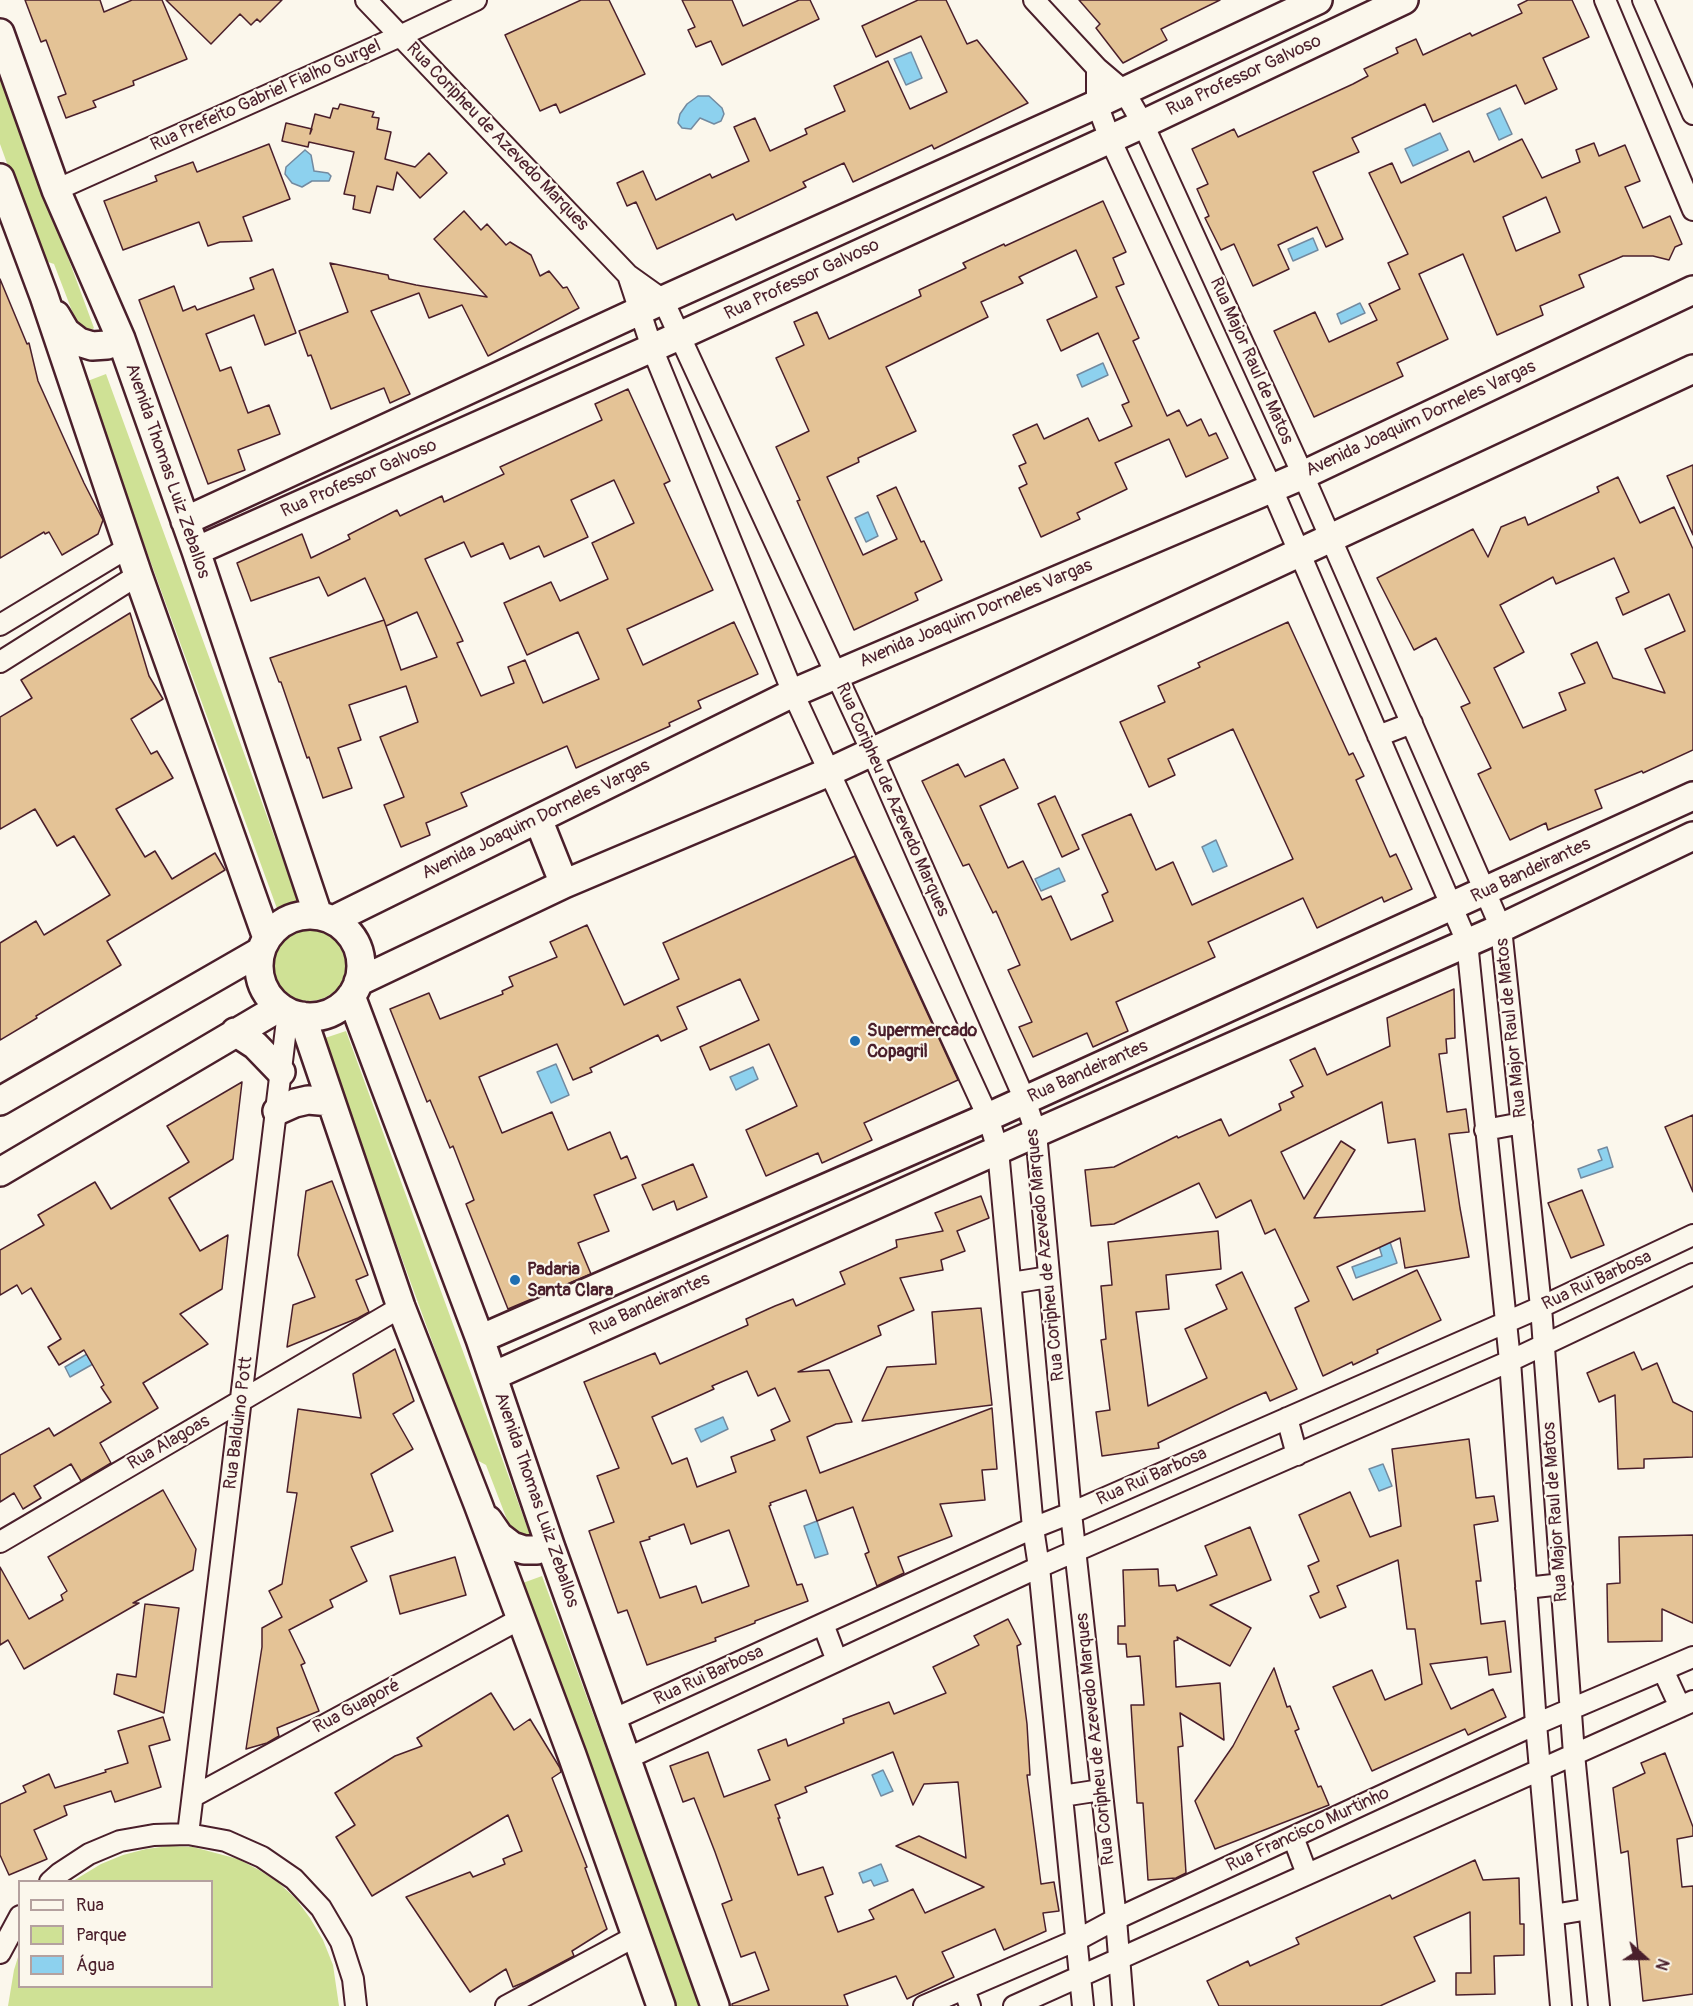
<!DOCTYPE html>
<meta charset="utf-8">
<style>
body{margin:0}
#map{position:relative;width:1693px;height:2006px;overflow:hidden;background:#fbf7ec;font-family:Pangolin,sans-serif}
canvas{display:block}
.legend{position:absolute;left:18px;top:1880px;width:195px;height:108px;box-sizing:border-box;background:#fbf7ec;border:2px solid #b4a19f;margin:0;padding:8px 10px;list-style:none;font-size:18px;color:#4a1f2b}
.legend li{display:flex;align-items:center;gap:12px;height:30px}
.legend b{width:30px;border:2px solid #b4a19f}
.north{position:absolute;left:1615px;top:1928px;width:60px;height:60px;-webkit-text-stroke:4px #fbf7ec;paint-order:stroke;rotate:111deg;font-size:16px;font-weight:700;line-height:24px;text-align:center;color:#4a1f2b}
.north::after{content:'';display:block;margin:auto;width:21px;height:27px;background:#4a1f2b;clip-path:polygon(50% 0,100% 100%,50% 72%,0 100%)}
</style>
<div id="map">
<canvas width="1693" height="2006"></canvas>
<ul class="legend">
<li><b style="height:8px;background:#fbf7ec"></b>Rua</li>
<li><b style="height:16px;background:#cfe195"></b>Parque</li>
<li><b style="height:16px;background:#8dd1ee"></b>Água</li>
</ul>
<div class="north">N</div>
</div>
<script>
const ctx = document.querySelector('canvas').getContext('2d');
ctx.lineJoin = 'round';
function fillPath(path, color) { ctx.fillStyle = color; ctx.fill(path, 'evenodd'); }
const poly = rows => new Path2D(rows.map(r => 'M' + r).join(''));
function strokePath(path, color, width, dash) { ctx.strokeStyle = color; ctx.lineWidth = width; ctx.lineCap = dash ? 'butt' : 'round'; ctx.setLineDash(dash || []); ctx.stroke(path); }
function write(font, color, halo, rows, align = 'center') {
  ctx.font = font + ' Pangolin,sans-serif'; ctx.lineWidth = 4.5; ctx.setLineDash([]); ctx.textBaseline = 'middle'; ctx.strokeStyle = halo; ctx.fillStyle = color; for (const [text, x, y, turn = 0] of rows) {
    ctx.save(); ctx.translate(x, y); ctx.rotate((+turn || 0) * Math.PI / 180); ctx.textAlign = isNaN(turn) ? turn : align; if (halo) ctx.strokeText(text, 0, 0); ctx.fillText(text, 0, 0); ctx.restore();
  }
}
const green = poly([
 [0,73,94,328,82,337,54,264,42,260,0,144],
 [106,374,300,907,279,914,85,382],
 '270 962a39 39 0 1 1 78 0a39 39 0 1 1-78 0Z',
 [346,1031,530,1535,516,1543,486,1465,475,1459,322,1039],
 [542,1576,701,2006,675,2006,520,1584],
 [169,1846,193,1847,238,1859,259,1870,279,1883,296,1899,310,1918,323,1940,333,1965,339,2006,8,2006,14,1970,19,1954,20,1986,212,1986,212,1882,73,1881,101,1864,123,1855,146,1849]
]);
const water = poly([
 [911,52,922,78,906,85,894,59,911,52],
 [698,96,709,96,722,108,724,114,721,121,714,124,700,118,691,129,682,128,678,123,680,114,687,104,698,96],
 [1500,108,1512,134,1499,140,1487,114,1500,108],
 [1440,133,1448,150,1413,166,1405,149,1440,133],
 [305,150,311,155,314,171,328,173,331,176,329,181,312,181,302,187,292,183,285,174,286,167,305,150],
 [1313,238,1318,250,1293,261,1288,249,1313,238],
 [1360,303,1365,313,1341,324,1337,314,1360,303],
 [1103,363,1108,375,1082,387,1077,375,1103,363],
 [868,512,878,536,866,542,855,518,868,512],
 [1216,840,1227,866,1213,872,1202,847,1216,840],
 [1059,868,1065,881,1041,891,1035,879,1059,868],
 [556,1064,569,1095,551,1103,537,1072,556,1064],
 [753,1067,758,1079,736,1090,730,1077,753,1067],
 [1607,1147,1613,1167,1581,1178,1578,1169,1602,1160,1598,1150,1607,1147],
 [1389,1239,1397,1263,1356,1278,1352,1267,1382,1256,1378,1243,1389,1239],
 [87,1354,93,1364,70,1377,65,1367,87,1354],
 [723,1417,728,1429,701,1442,695,1429,723,1417],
 [1383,1464,1392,1486,1379,1491,1369,1469,1383,1464],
 [817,1521,828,1554,815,1558,804,1526,817,1521],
 [883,1770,893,1791,881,1796,872,1775,883,1770],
 [881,1864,888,1881,874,1886,871,1880,863,1883,859,1873,881,1864]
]);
const building = poly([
 [25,0,100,0,104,12,132,0,162,0,187,59,133,81,134,85,93,101,96,107,66,118,58,97,66,94,46,40,41,42,25,0],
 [166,0,282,0,260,22,257,19,251,25,240,14,211,44,166,0],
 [581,0,609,0,645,74,560,113,556,104,540,111,505,35,581,0],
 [682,0,732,0,743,26,799,0,810,0,819,19,722,65,711,41,696,47,688,30,695,27,682,0],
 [918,0,946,0,967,44,977,40,1028,103,934,149,932,145,853,182,844,163,803,182,806,187,736,220,733,214,657,249,636,202,627,206,617,183,643,171,656,200,710,174,712,178,749,161,734,127,755,118,770,151,807,134,805,129,845,111,834,86,888,61,910,109,947,92,921,36,876,57,862,26,918,0],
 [1079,0,1220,0,1161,29,1167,40,1123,63,1096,28,1100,24,1079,0],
 [1528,0,1572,0,1589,37,1543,58,1557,89,1525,104,1516,85,1433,122,1425,104,1352,138,1359,152,1313,172,1343,239,1326,247,1317,227,1278,245,1289,269,1253,286,1234,244,1221,250,1205,218,1209,216,1197,189,1208,184,1192,149,1234,129,1238,137,1353,84,1368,76,1364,69,1398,53,1396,48,1416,39,1423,55,1470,33,1472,36,1522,13,1518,5,1528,0],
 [340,104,374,112,372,117,379,118,377,129,391,132,385,159,415,167,429,153,447,173,420,198,397,172,393,190,377,186,370,213,353,209,355,196,344,194,354,152,309,142,308,147,282,141,286,123,312,129,310,134,315,114,330,118,333,108,338,109,340,104],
 [1522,139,1542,178,1580,162,1576,150,1594,143,1599,156,1625,145,1640,181,1625,187,1643,228,1670,216,1682,244,1675,247,1669,260,1653,256,1623,256,1579,275,1584,287,1540,306,1543,315,1497,335,1463,254,1419,274,1448,339,1397,363,1403,376,1314,417,1274,331,1315,312,1329,342,1377,320,1369,304,1400,289,1388,263,1408,254,1369,173,1392,163,1401,183,1469,151,1474,162,1522,139],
 [1546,197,1560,232,1516,251,1503,217,1546,197],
 [269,144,290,199,243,217,252,241,220,242,208,246,199,222,123,250,104,201,157,181,155,176,193,162,197,172,269,144],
 [1103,201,1126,252,1113,258,1124,284,1116,287,1139,338,1133,341,1167,416,1179,410,1187,426,1201,419,1209,436,1216,433,1228,458,1186,477,1169,439,1115,463,1127,489,1077,513,1080,519,1041,537,1019,488,1027,484,1019,466,1026,463,1013,435,1037,424,1044,439,1088,418,1099,441,1132,426,1122,405,1129,402,1098,333,1061,351,1047,320,1097,297,1076,250,1019,277,1023,283,981,302,988,317,886,367,916,431,858,458,859,462,827,477,863,555,897,539,877,496,896,487,921,542,924,541,942,580,915,593,918,600,854,630,797,501,800,500,776,447,809,431,776,358,804,345,794,322,817,312,829,339,921,296,919,290,966,268,963,263,1004,244,1005,246,1103,201],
 [464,211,481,230,487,224,506,245,510,242,531,255,540,276,549,271,563,288,567,287,579,308,488,356,462,305,429,318,419,293,371,311,410,394,390,403,384,388,331,409,311,355,308,356,299,331,348,312,330,263,388,275,389,279,416,285,487,297,434,239,464,211],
 [273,269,296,333,265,345,254,315,206,334,220,371,231,367,248,413,269,405,280,434,238,450,245,470,208,484,139,300,174,286,183,311,195,306,197,310,254,289,250,278,273,269],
 [0,279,27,344,29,343,38,381,84,483,103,520,98,534,62,555,49,532,45,534,44,532,0,558,0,279],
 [628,389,670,481,664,484,713,590,627,629,643,665,734,622,758,674,698,701,701,708,669,723,670,726,576,768,567,746,461,793,467,806,426,823,430,835,401,847,384,805,404,797,380,737,418,722,406,686,349,705,361,740,338,748,352,788,323,798,309,757,307,758,281,682,279,682,270,658,384,620,365,578,328,596,319,577,251,601,237,563,302,534,311,558,350,539,348,535,397,510,400,516,442,496,444,502,504,474,500,467,602,420,595,404,628,389],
 [614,480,634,523,592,543,608,579,560,601,551,582,504,603,527,655,578,632,599,679,543,703,525,660,508,667,514,683,481,696,457,643,463,641,425,559,464,542,471,557,503,543,510,559,539,546,544,557,588,537,571,500,614,480],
 [417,612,437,657,401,670,384,620,386,626,417,612],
 [1693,465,1693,535,1667,476,1693,465],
 [1618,477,1640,523,1674,507,1693,549,1693,750,1643,773,1642,771,1595,790,1602,808,1548,830,1546,823,1510,840,1478,774,1491,768,1461,707,1470,703,1436,638,1414,650,1377,578,1473,529,1488,557,1501,527,1525,517,1528,525,1599,492,1597,487,1618,477],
 [1614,558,1629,592,1616,598,1623,615,1669,594,1685,631,1645,649,1665,693,1613,678,1597,642,1571,654,1585,683,1559,693,1566,710,1523,728,1494,668,1524,652,1500,605,1553,577,1556,584,1614,558],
 [130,613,149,676,163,699,131,719,151,754,157,751,173,778,116,809,145,857,155,851,172,879,215,853,225,870,107,941,121,965,36,1016,37,1018,0,1040,0,943,36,921,44,935,110,895,74,836,57,846,35,809,0,829,0,717,32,698,21,680,130,613],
 [1288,622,1349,755,1353,753,1364,776,1356,780,1390,857,1396,854,1412,889,1384,902,1382,897,1317,928,1303,898,1208,942,1215,957,1116,1002,1128,1031,1093,1047,1087,1033,1033,1057,1019,1027,1032,1022,1008,970,1020,965,996,911,993,913,969,864,963,866,922,781,958,764,965,777,1004,759,1018,788,980,806,1008,868,1023,861,1042,900,1051,896,1071,940,1113,921,1102,895,1108,892,1082,835,1131,814,1156,870,1173,862,1192,905,1293,859,1233,729,1168,759,1175,775,1149,787,1120,722,1165,702,1158,686,1200,667,1198,663,1288,622],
 [1055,796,1079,849,1062,857,1038,804,1055,796],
 [855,856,958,1080,864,1123,872,1140,822,1163,818,1153,766,1176,746,1130,797,1106,769,1044,710,1070,700,1047,759,1020,740,979,677,1007,687,1029,661,1041,658,1035,590,1068,592,1072,573,1080,557,1044,479,1077,502,1133,552,1112,568,1150,610,1132,621,1159,627,1156,636,1178,594,1195,609,1231,578,1243,591,1274,508,1309,466,1204,474,1200,453,1146,450,1148,430,1100,427,1102,390,1009,429,993,440,1019,503,994,502,991,513,986,509,977,557,957,550,942,587,925,624,1005,679,979,663,943,855,856],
 [1454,989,1455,1038,1446,1039,1447,1053,1439,1054,1447,1112,1466,1109,1469,1132,1449,1134,1460,1208,1469,1257,1405,1268,1400,1238,1337,1267,1353,1300,1417,1270,1441,1320,1377,1350,1378,1353,1353,1365,1352,1362,1323,1376,1295,1308,1309,1301,1275,1229,1265,1234,1251,1200,1216,1218,1199,1183,1114,1224,1091,1226,1085,1170,1114,1167,1177,1136,1178,1138,1221,1119,1229,1136,1281,1110,1279,1104,1294,1097,1291,1092,1303,1086,1290,1060,1315,1048,1327,1075,1390,1046,1387,1018,1454,989],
 [1382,1102,1388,1143,1415,1139,1425,1211,1314,1218,1355,1150,1341,1141,1304,1199,1281,1152,1382,1102],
 [242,1082,233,1159,169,1198,200,1251,228,1235,222,1289,180,1314,208,1344,143,1383,158,1408,100,1443,111,1463,81,1481,71,1464,34,1486,41,1498,23,1509,14,1493,0,1502,0,1455,49,1428,54,1436,111,1402,101,1387,104,1385,84,1350,59,1365,48,1347,61,1339,31,1288,22,1294,17,1285,0,1295,0,1250,44,1225,38,1215,95,1182,111,1209,189,1162,167,1126,242,1082],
 [1693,1115,1693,1192,1665,1127,1693,1115],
 [693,1164,707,1197,677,1210,674,1201,653,1210,642,1185,693,1164],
 [332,1181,368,1275,356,1280,369,1312,358,1318,287,1347,293,1305,315,1297,298,1255,306,1191,332,1181],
 [1582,1190,1604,1245,1571,1258,1548,1203,1582,1190],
 [981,1196,989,1218,957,1231,965,1251,941,1260,943,1270,900,1278,914,1310,878,1326,881,1335,798,1372,829,1370,852,1422,836,1424,807,1437,820,1473,992,1408,997,1469,982,1470,985,1500,940,1504,952,1536,898,1557,904,1573,877,1586,865,1554,869,1552,853,1507,817,1521,806,1490,770,1503,771,1505,769,1506,797,1585,802,1584,808,1601,755,1621,755,1623,715,1638,716,1641,647,1665,627,1610,618,1613,589,1531,614,1522,597,1476,619,1468,584,1382,655,1353,660,1364,748,1325,746,1319,775,1306,793,1299,796,1306,845,1284,840,1272,897,1247,896,1240,943,1231,935,1213,981,1196],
 [747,1371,758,1396,775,1388,790,1421,771,1430,775,1440,731,1457,736,1472,697,1487,687,1458,672,1464,652,1417,714,1389,712,1386,747,1371],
 [684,1524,691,1544,729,1530,749,1586,702,1603,696,1586,660,1598,640,1542,650,1539,649,1537,684,1524],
 [1218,1231,1221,1269,1166,1275,1169,1309,1136,1312,1148,1406,1207,1378,1185,1329,1227,1309,1216,1285,1242,1272,1297,1389,1270,1401,1266,1392,1235,1406,1158,1443,1159,1448,1102,1456,1096,1412,1110,1410,1101,1340,1106,1339,1101,1286,1112,1285,1108,1242,1218,1231],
 [981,1308,992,1405,862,1421,887,1367,936,1364,932,1312,981,1308],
 [395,1349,414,1401,393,1414,413,1449,371,1474,393,1531,351,1547,367,1581,330,1600,333,1607,289,1630,305,1663,301,1665,319,1711,277,1728,279,1736,267,1743,246,1749,262,1647,262,1628,282,1617,269,1591,282,1584,297,1493,287,1492,298,1409,361,1418,353,1374,395,1349],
 [1634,1352,1642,1370,1657,1363,1673,1402,1693,1412,1693,1457,1644,1459,1644,1468,1618,1469,1615,1395,1599,1402,1587,1373,1634,1352],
 [1469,1439,1476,1498,1494,1496,1498,1521,1474,1525,1481,1581,1476,1581,1481,1624,1505,1621,1511,1672,1489,1675,1487,1657,1430,1664,1451,1709,1493,1689,1506,1717,1468,1735,1465,1729,1372,1771,1333,1687,1372,1670,1385,1700,1422,1684,1415,1629,1407,1629,1398,1560,1337,1586,1346,1607,1320,1618,1310,1596,1319,1592,1308,1566,1319,1561,1299,1515,1350,1492,1370,1537,1401,1526,1392,1449,1469,1439],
 [163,1490,196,1549,193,1570,133,1603,139,1603,24,1669,8,1640,0,1645,0,1567,29,1619,63,1600,61,1595,67,1591,48,1557,163,1490],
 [1250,1527,1271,1580,1210,1605,1251,1628,1230,1666,1177,1637,1178,1640,1174,1641,1176,1687,1220,1683,1224,1740,1180,1713,1183,1746,1178,1747,1186,1873,1176,1878,1148,1880,1143,1803,1137,1803,1131,1705,1144,1705,1140,1656,1127,1657,1126,1644,1118,1644,1118,1626,1125,1626,1123,1570,1158,1569,1159,1586,1175,1585,1177,1591,1217,1575,1205,1546,1250,1527],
 [1693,1535,1693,1623,1662,1609,1662,1641,1608,1642,1607,1584,1620,1583,1619,1537,1693,1535],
 [455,1557,466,1595,400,1614,390,1576,455,1557],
 [145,1604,179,1608,164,1713,114,1694,117,1674,136,1677,145,1604],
 [1008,1619,1021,1644,1017,1646,1027,1724,1030,1775,1027,1775,1041,1884,1054,1882,1059,1911,1043,1913,1046,1931,1004,1950,995,1929,942,1952,954,1977,907,1999,896,1976,844,1995,848,2006,732,2006,732,2004,769,1990,755,1952,741,1957,722,1904,732,1900,715,1852,694,1798,683,1802,670,1766,708,1752,724,1797,770,1780,758,1750,786,1739,788,1746,844,1723,843,1719,889,1702,894,1714,946,1693,933,1667,979,1645,974,1636,1008,1619],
 [893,1752,913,1805,924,1784,958,1782,966,1858,919,1836,896,1846,984,1887,925,1913,913,1889,869,1910,874,1919,838,1932,825,1897,833,1894,823,1867,798,1875,778,1818,780,1818,775,1805,807,1792,805,1787,893,1752],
 [1274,1668,1287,1707,1290,1706,1299,1729,1295,1731,1318,1787,1321,1786,1329,1805,1215,1849,1195,1801,1233,1746,1274,1668],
 [491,1693,514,1730,530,1719,560,1768,561,1772,552,1778,587,1867,585,1868,607,1929,572,1951,574,1956,525,1982,513,1987,506,1969,470,1992,406,1897,470,1872,473,1877,505,1864,503,1859,522,1851,508,1815,372,1896,336,1837,355,1825,335,1793,395,1756,422,1746,417,1738,491,1693],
 [163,1717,170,1740,149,1746,161,1787,115,1802,111,1791,64,1806,67,1815,34,1830,47,1859,9,1875,0,1855,0,1804,26,1792,23,1786,49,1774,55,1788,106,1772,105,1770,128,1763,118,1731,163,1717],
 [1665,1753,1693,1827,1693,1836,1677,1839,1682,1887,1693,1886,1693,1994,1643,2001,1628,1851,1621,1853,1613,1788,1645,1773,1641,1763,1665,1753],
 [1475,1860,1483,1880,1519,1878,1520,1924,1524,1924,1524,1955,1494,1956,1495,1994,1456,1995,1456,1973,1471,1973,1470,1912,1414,1937,1435,1981,1380,2006,1219,2006,1207,1981,1248,1961,1250,1966,1299,1944,1296,1938,1390,1895,1392,1899,1475,1860]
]);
const street = poly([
 [366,0,628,275,663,300,871,750,1025,1100,1036,1133,1071,1513,1116,1919,1123,2006],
 [1034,0,1097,68,1124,91,1143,124,1303,475,1501,928,1541,1307,1574,1754,1599,2006],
 [1605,0,1693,210],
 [1643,0,1693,114],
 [1097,68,1097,104,1110,139,1272,489,1467,942,1510,1361,1536,1724,1561,2006],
 [56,190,400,36,476,0],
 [628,275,652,348,793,693,988,1117,998,1150,1033,1528,1039,1567,1083,2006],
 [0,625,129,547],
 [0,662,138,575],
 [1378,736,1412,723],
 [1485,1130,1522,1123],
 [1011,1283,1049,1277],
 [1287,1418,1297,1455],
 [0,1542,401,1307],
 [1526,1588,1562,1584],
 [823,1624,837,1661],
 [1663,1670,1680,1707],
 [612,1720,1033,1528,1071,1513,1541,1307,1693,1235],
 [626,1759,1039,1567,1510,1361,1693,1274],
 [194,1796,520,1619],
 [1062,1796,1101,1790],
 [188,1834,288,1012],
 [1293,1837,1307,1874],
 [50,1882,60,1873,89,1854,120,1841,154,1835,188,1834,226,1841,262,1857,294,1879,321,1908,341,1942,353,1979,356,2006],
 [1553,1915,1589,1909],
 [0,1953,20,1916],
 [964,1989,970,2006],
 [506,2006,636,1936],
 [924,2006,1077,1940,1116,1919,1536,1724,1693,1657],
 [1014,2006,1693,1701]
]);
const secondary = poly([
 [0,33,56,190,121,339,196,551,318,915],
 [0,178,44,296,138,575,267,938],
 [56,315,66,332,79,342,92,346,107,345,121,339],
 [185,521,663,300,1097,104,1318,0],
 [196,551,679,336,1143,124,1404,0],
 [538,819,564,884],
 '259 966a51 51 0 1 1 102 0a51 51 0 1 1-102 0Z',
 [333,920,793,693,1303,475,1693,290],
 [358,982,564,884,829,772,1693,369],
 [351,996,480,1339,550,1545,715,2006],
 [302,1016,401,1307,478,1504,572,1755,661,2006],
 [235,1032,255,1045,281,1072],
 [0,1101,261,951],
 [277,1111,295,1103,308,1100,331,1102],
 [0,1172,280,1007],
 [480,1339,988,1117,1693,796],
 [493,1376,1036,1133,1501,928,1693,836],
 [488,1520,499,1536,512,1546,524,1550,537,1550,550,1545]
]);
const markers = [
 [855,1041,6,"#1f6fb2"],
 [515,1280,6,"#1f6fb2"]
];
const streetNames = [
 ["Rua Professor Galvoso",1244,76,-25],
 ["Rua Prefeito Gabriel Fialho Gurgel",266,96,-24],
 ["Rua Coripheu de Azevedo Marques",497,137,46],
 ["Rua Professor Galvoso",802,280,-25],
 ["Rua Major Raul de Matos",1251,361,66],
 ["Avenida Joaquim Dorneles Vargas",1421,419,-25],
 ["Avenida Thomas Luiz Zeballos",167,471,71],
 ["Rua Professor Galvoso",359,479,-24],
 ["Avenida Joaquim Dorneles Vargas",976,614,-23],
 ["Rua Coripheu de Azevedo Marques",892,800,66],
 ["Avenida Joaquim Dorneles Vargas",536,820,-26],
 ["Rua Bandeirantes",1531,871,-25],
 ["Rua Major Raul de Matos",1512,1028,-96],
 ["Rua Bandeirantes",1088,1072,-24],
 ["Rua Coripheu de Azevedo Marques",1046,1255,-96],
 ["Rua Rui Barbosa",1597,1281,-25],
 ["Rua Bandeirantes",650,1305,-24],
 ["Rua Balduino Pott",239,1423,-83],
 ["Rua Alagoas",169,1443,-30],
 ["Rua Rui Barbosa",1152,1477,-24],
 ["Avenida Thomas Luiz Zeballos",536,1500,71],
 ["Rua Major Raul de Matos",1556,1512,-94],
 ["Rua Rui Barbosa",709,1676,-25],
 ["Rua Guaporé",357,1707,-28],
 ["Rua Coripheu de Azevedo Marques",1096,1739,-96],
 ["Rua Francisco Murtinho",1308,1830,-25]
];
const poiNames = [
 ["Supermercado",867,1031],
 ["Copagril",867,1052],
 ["Padaria",527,1270],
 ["Santa Clara",527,1291]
];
fillPath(green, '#cfe195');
fillPath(water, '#8dd1ee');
strokePath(water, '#728aa0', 1.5);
fillPath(building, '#e4c396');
strokePath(building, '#4a1f2b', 1.5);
strokePath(street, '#4a1f2b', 24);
strokePath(secondary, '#4a1f2b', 32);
strokePath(street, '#fbf7ec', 20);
strokePath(secondary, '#fbf7ec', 27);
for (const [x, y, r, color] of markers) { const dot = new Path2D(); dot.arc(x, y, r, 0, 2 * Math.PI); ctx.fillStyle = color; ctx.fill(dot); strokePath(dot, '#fbf7ec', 2); }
write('18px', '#4a1f2b', '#fbf7ec', streetNames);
write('bold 18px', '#4a1f2b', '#fbf7ec', poiNames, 'left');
</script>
